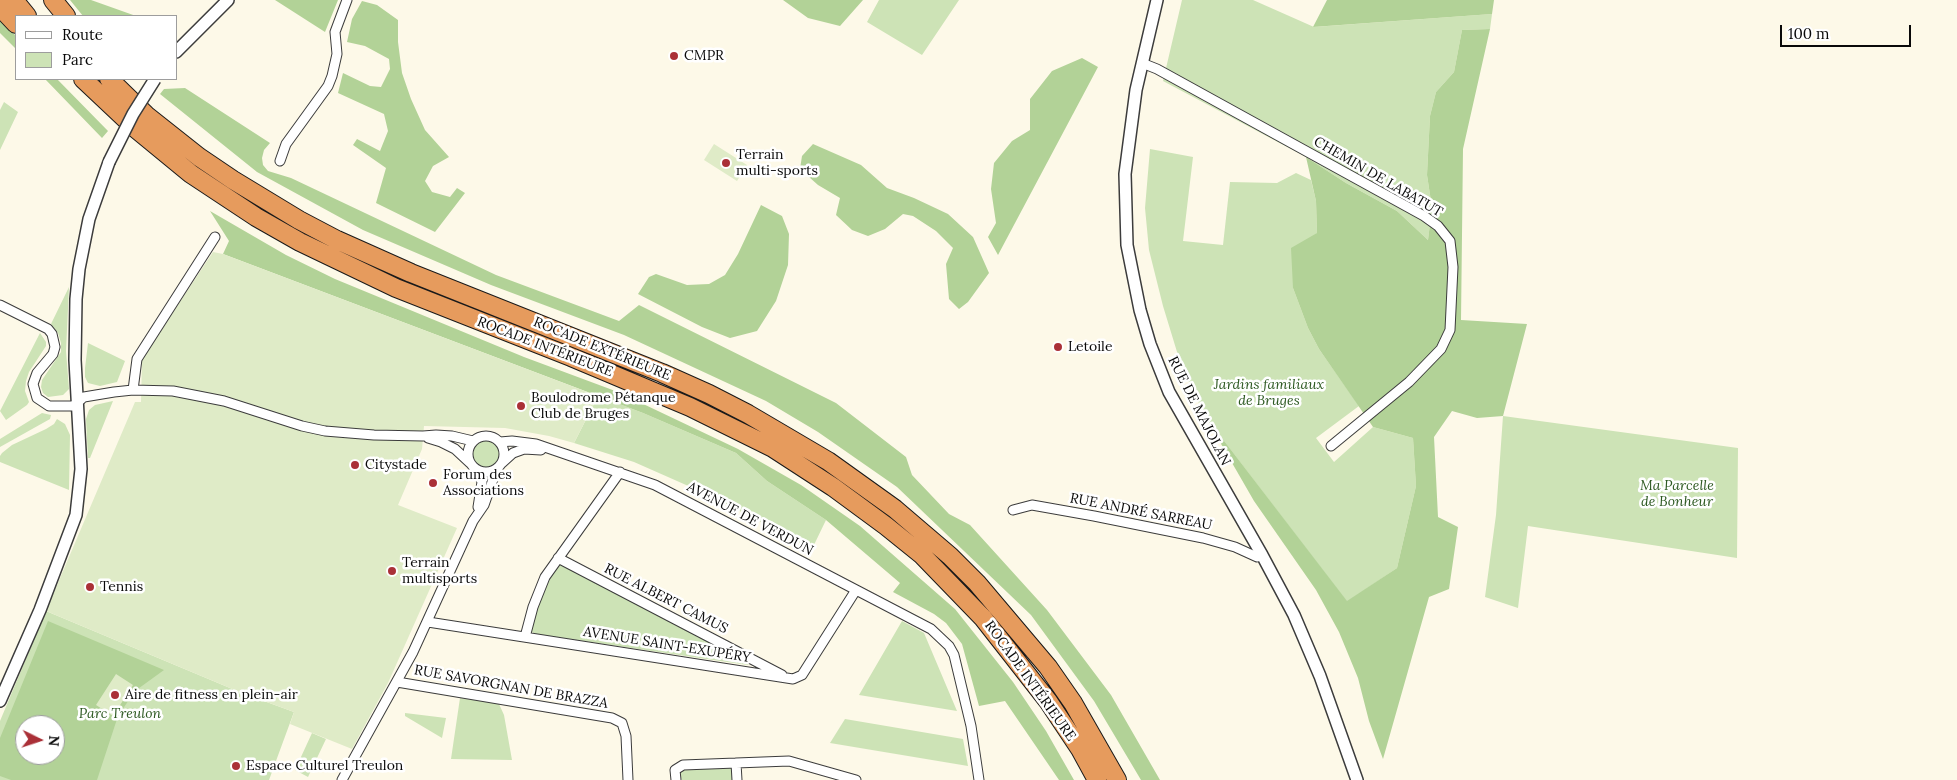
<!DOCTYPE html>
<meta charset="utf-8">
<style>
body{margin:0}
#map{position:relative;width:1957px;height:780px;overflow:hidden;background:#fdf9e8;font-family:Lora,serif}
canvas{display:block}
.legend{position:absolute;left:15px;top:15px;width:162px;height:65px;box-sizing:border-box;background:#fff;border:1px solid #9d9d9d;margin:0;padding:6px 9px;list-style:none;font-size:15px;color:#090909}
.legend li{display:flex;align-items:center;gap:10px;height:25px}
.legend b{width:25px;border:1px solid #9d9d9d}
.north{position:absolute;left:15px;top:715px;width:50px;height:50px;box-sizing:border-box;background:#fff;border:1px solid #9d9d9d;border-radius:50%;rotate:94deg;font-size:14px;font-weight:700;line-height:20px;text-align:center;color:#090909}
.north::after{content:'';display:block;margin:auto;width:18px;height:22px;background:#aa3037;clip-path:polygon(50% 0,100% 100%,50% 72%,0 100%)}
.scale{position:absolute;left:1780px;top:25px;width:131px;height:22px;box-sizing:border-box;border:2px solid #090909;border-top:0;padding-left:6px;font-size:15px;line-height:18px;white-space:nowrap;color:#090909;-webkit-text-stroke:4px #fff;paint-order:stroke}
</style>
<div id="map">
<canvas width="1957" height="780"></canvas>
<ul class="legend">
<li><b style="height:6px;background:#fff"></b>Route</li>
<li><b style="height:14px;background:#cde3b6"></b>Parc</li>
</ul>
<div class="north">N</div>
<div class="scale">100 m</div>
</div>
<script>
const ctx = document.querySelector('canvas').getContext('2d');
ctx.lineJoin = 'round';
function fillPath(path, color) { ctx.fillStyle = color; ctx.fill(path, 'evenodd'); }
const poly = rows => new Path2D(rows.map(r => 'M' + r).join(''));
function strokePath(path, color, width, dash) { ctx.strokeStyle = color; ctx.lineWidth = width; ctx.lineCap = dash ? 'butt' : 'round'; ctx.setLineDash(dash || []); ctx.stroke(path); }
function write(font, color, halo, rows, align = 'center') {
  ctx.font = font + ' Lora,serif'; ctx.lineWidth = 5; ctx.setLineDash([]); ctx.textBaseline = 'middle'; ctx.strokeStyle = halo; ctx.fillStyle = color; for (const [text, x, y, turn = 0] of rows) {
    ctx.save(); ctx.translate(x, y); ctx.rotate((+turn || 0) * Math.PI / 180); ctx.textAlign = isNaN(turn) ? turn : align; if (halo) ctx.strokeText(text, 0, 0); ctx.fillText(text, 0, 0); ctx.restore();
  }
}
const green = poly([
 [879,0,959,0,922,55,867,22],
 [1182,0,1253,0,1314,27,1492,14,1490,29,1462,30,1454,72,1436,92,1430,116,1427,175,1432,208,1428,240,1397,211,1346,183,1306,157,1163,81],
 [4,102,18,112,0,150,0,110],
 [1150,149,1193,157,1183,241,1223,245,1230,182,1277,183,1296,173,1311,180,1316,201,1317,233,1293,288,1308,328,1319,349,1359,406,1316,438,1334,462,1373,427,1413,438,1416,486,1397,568,1347,602,1205,416,1181,365,1163,306,1149,250,1145,208],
 [69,287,66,351,69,389,63,395,48,397,43,393,41,387,42,380,61,352,61,343,58,333,51,324],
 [40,333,46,342,46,346,29,372,26,381,25,391,29,402,27,405,6,420,0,411],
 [88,343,125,361,117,382,100,386,88,383,85,377,85,368],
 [598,396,643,413,736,453,767,481,826,520,812,549,711,496,634,462,574,443],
 [113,401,90,458,88,458,86,419,89,410,95,405],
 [42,413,51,415,50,419,0,447,0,439],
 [1503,416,1738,448,1737,558,1528,526,1518,608,1485,597,1496,515],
 [57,419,65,424,70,435,69,490,0,462,0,456,2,453,12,445,46,429,54,424],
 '472 454a14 14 0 1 1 28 0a14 14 0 1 1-28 0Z',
 [561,565,744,659,749,663,748,665,535,634,531,631,531,628,537,605,548,579,557,566],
 [46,611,242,693,294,712,269,780,0,780,0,721],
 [25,725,55,725,55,755,25,755],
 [902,621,924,633,957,711,859,695],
 [460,698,499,704,504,715,512,760,451,759],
 [405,713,446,718,442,738,405,716],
 [845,719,963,739,968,766,830,743],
 [312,733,326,739,308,777,295,770],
 [685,766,731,767,734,773,734,780,682,780,680,777,681,770]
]);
const forest = poly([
 [70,0,91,0,136,16,83,16],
 [275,0,338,0,325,32],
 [783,0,863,0,840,26,808,18],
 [1327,0,1494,0,1492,14,1313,27],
 [362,1,377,5,398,20,398,42,402,73,411,99,425,130,449,157,433,166,425,181,432,192,450,197,457,188,465,193,435,232,376,203,386,168,353,145,357,139,380,151,388,131,384,114,338,93,343,73,370,86,381,87,390,69,389,59,365,46,347,42,352,19],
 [0,19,16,36,16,49,0,33],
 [1490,29,1463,149,1461,320,1527,324,1503,416,1477,418,1452,411,1434,437,1438,517,1458,527,1449,589,1429,597,1383,759,1369,721,1358,678,1339,632,1316,590,1254,501,1205,416,1347,601,1397,568,1416,486,1413,438,1373,427,1319,349,1308,328,1293,288,1291,248,1317,233,1316,201,1306,157,1346,183,1397,211,1428,240,1432,208,1427,175,1430,116,1436,92,1454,72,1462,30],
 [1082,58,1098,67,998,255,988,237,996,223,991,189,994,163,1012,141,1030,130,1030,99,1052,71],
 [45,79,57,79,108,131,102,138],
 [185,88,270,143,264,150,262,158,263,165,268,171,291,178,496,275,619,321,639,305,836,403,906,457,912,475,949,514,970,525,1047,610,1111,695,1160,780,1141,780,1094,701,1031,615,897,487,818,432,766,401,624,335,491,285,363,230,257,172,160,94,164,89],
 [813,144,861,165,887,188,914,198,948,214,973,237,989,273,968,302,959,309,949,299,946,264,953,248,936,231,913,216,903,214,885,229,868,236,852,230,836,215,840,198,818,185,800,169,802,156],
 [761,205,782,216,789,234,788,265,776,301,757,331,730,338,702,327,638,294,649,277,656,274,687,285,709,284,725,275,738,254],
 [210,211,286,255,335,279,524,357,618,392,738,449,801,485,860,526,955,609,1013,682,1046,731,1074,780,1059,780,1005,701,979,706,962,644,946,623,934,614,893,592,900,583,826,520,767,481,736,453,643,413,223,254,229,241],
 [48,621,164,670,135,691,118,716,97,780,11,780,0,776,0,738],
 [25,725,55,725,55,755,25,755]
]);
const pitch = poly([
 [714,144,747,165,737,181,704,160],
 [213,252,223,254,598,396,574,443,549,436,505,428,424,426,422,449,398,505,457,528,388,683,352,749,290,724,294,712,242,693,46,611,135,402,141,402,142,359],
 [116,674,133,685,113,716,96,705]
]);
const minor = poly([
 [1142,63,1157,69,1424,216,1438,226,1450,241,1453,267,1450,330,1441,349,1409,382,1331,446],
 [280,161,286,144,328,86,332,76,337,54,335,32,347,0],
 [0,305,48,329,52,334,55,347,53,354,37,373,33,384,37,398,49,406,73,406,84,397,114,392,133,390,173,391,224,401,302,426,325,431,374,435,423,436,436,435,452,436,473,441],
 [133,390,137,359,215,237],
 '468 454a18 18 0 1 1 36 0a18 18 0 1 1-36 0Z',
 [428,438,441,442,455,449,470,463],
 [500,442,512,441,536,444,655,485,931,629,949,646,954,655,971,726,979,780],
 [502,463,513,453,524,449,541,450],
 [477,470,482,482,478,507],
 [1013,510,1032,505,1094,516,1203,538,1235,547,1257,557,1262,555],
 [558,558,782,675],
 [428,622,793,679,802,675,856,590],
 [525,637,533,607,545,577,620,472],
 [397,682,612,718,622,723,626,736,628,780],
 [736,763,737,780],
 [342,780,413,652,473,521,484,505,497,468],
 [676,780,675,770,683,765,789,761,856,780]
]);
const tertiary = poly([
 [1157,0,1136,90,1125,174,1127,245,1140,310,1150,344,1169,392,1262,555,1294,615,1320,676,1357,780],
 [176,52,228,0],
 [0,701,40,610,76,515,81,469,75,360,76,299,79,269,89,219,109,162]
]);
const motorway = poly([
 [14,0,27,16],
 [53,0,66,16],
 [0,7,16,24],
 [83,79,135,128,191,174,256,217,300,242,396,288,571,357,690,407,773,448,833,487,886,526,922,555,983,618,1048,701,1080,749,1097,780],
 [109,79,146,115,199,157,233,180,299,220,337,240,411,273,662,373,709,394,748,414,828,461,895,509,950,556,977,583,1048,667,1073,703,1117,780]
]);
const tertiaryBridge = poly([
 [109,162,133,114,155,79]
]);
const markers = [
 [674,56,5,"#aa3037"],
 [726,163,5,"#aa3037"],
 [1058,347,5,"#aa3037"],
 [521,406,5,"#aa3037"],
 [355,465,5,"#aa3037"],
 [433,483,5,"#aa3037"],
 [392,571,5,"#aa3037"],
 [90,587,5,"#aa3037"],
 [115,695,5,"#aa3037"],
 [236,766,5,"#aa3037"]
];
const poiNames = [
 ["CMPR",684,56],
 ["Terrain",736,155],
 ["multi-sports",736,171],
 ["Letoile",1068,347],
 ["Boulodrome Pétanque",531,398],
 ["Club de Bruges",531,414],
 ["Citystade",365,465],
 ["Forum des",443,475],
 ["Associations",443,491],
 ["Terrain",402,563],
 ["multisports",402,579],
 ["Tennis",100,587],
 ["Aire de fitness en plein-air",125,695],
 ["Espace Culturel Treulon",246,766]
];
const streetNames = [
 ["CHEMIN DE LABATUT",1378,177,30],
 ["ROCADE INTÉRIEURE",545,347,21],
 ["ROCADE EXTÉRIEURE",602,349,22],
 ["RUE DE MAJOLAN",1199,411,63],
 ["RUE ANDRÉ SARREAU",1141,512,11],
 ["AVENUE DE VERDUN",750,519,28],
 ["RUE ALBERT CAMUS",666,599,27],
 ["AVENUE SAINT-EXUPÉRY",667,645,9],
 ["ROCADE INTÉRIEURE",1030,681,54],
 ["RUE SAVORGNAN DE BRAZZA",511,687,10]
];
const parkNames = [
 ["Jardins familiaux",1269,385],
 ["de Bruges",1269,401],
 ["Ma Parcelle",1677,486],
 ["de Bonheur",1677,502],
 ["Parc Treulon",120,714]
];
fillPath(green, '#cde3b6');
fillPath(forest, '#b2d297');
fillPath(pitch, '#dfebc7');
strokePath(minor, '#3c3c3c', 11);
strokePath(tertiary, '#3c3c3c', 14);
strokePath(motorway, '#1a1a1a', 20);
strokePath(minor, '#fff', 9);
strokePath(tertiary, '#fff', 11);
strokePath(motorway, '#e69b5d', 18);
strokePath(tertiaryBridge, '#3c3c3c', 14, []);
strokePath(tertiaryBridge, '#fff', 11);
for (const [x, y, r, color] of markers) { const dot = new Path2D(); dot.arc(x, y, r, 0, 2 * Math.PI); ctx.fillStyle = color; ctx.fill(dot); strokePath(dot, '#fff', 2); }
write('14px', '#090909', '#fff', poiNames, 'left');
write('14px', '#090909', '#fff', streetNames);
write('italic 14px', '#2d5921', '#fff', parkNames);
</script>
